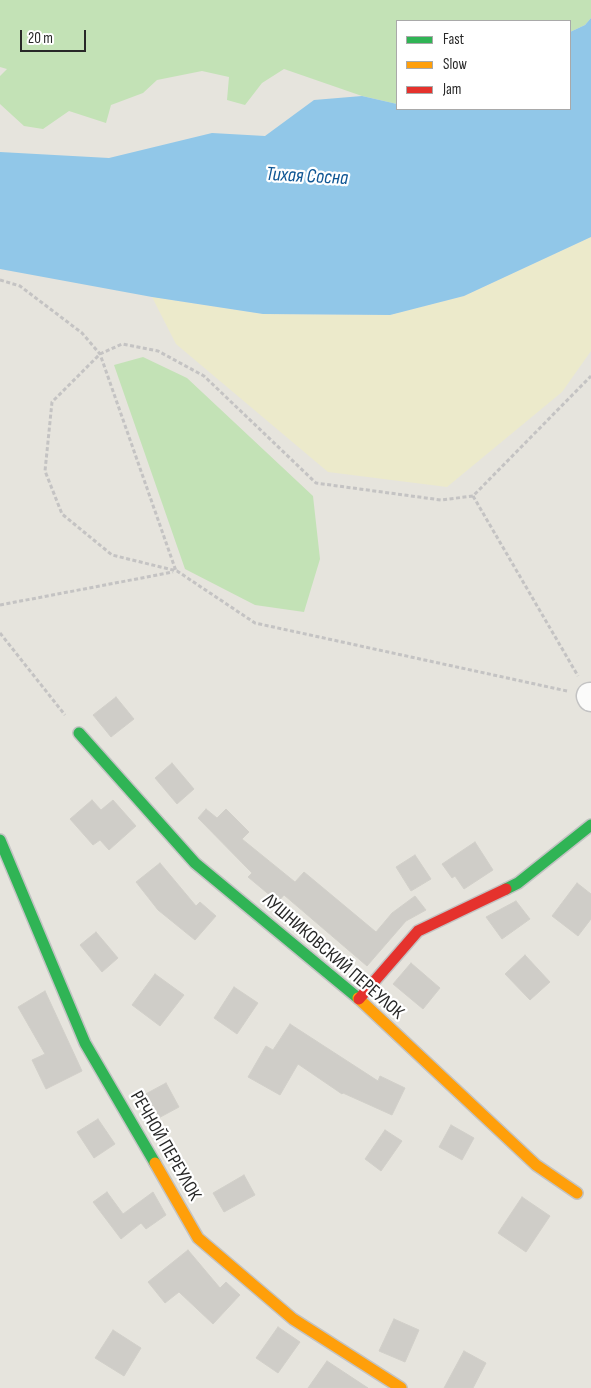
<!DOCTYPE html>
<meta charset="utf-8">
<style>
body{margin:0}
#map{position:relative;width:591px;height:1388px;overflow:hidden;background:#e6e4dd;font-family:"Sofia Sans Condensed",sans-serif}
canvas{display:block}
.legend{position:absolute;left:396px;top:20px;width:175px;height:90px;box-sizing:border-box;background:#fff;border:1px solid #a9a9a9;margin:0;padding:6px 9px;list-style:none;font-size:15px;color:#282828}
.legend li{display:flex;align-items:center;gap:10px;height:25px}
.legend b{width:25px;border:1px solid #a9a9a9}
.scale{position:absolute;left:20px;top:30px;width:66px;height:22px;box-sizing:border-box;border:2px solid #282828;border-top:0;padding-left:6px;font-size:15px;line-height:18px;white-space:nowrap;color:#282828;-webkit-text-stroke:4px #fff;paint-order:stroke}
</style>
<div id="map">
<canvas width="591" height="1388"></canvas>
<ul class="legend">
<li><b style="height:6px;background:#30b455"></b>Fast</li>
<li><b style="height:6px;background:#ff9f0a"></b>Slow</li>
<li><b style="height:6px;background:#e5322d"></b>Jam</li>
</ul>
<div class="scale">20 m</div>
</div>
<script>
const ctx = document.querySelector('canvas').getContext('2d');
ctx.lineJoin = 'round';
function fillPath(path, color) { ctx.fillStyle = color; ctx.fill(path, 'evenodd'); }
const poly = rows => new Path2D(rows.map(r => 'M' + r).join(''));
function strokePath(path, color, width, dash) { ctx.strokeStyle = color; ctx.lineWidth = width; ctx.lineCap = dash ? 'butt' : 'round'; ctx.setLineDash(dash || []); ctx.stroke(path); }
function write(font, color, halo, rows, align = 'center') {
  ctx.font = font + ' "Sofia Sans Condensed",sans-serif'; ctx.lineWidth = 4.5; ctx.setLineDash([]); ctx.textBaseline = 'middle'; ctx.strokeStyle = halo; ctx.fillStyle = color; for (const [text, x, y, turn = 0] of rows) {
    ctx.save(); ctx.translate(x, y); ctx.rotate((+turn || 0) * Math.PI / 180); ctx.textAlign = isNaN(turn) ? turn : align; if (halo) ctx.strokeText(text, 0, 0); ctx.fillText(text, 0, 0); ctx.restore();
  }
}
const green = poly([
 [0,0,591,0,591,18,585,25,570,32,570,21,397,21,397,104,362,96,284,69,262,83,245,105,227,100,229,77,202,71,157,80,143,93,111,105,106,123,69,111,43,129,24,126,0,104,0,76,7,69,0,67],
 [143,357,187,378,313,496,320,559,304,612,255,605,185,569,114,365]
]);
const sand = poly([
 [591,237,591,351,562,392,447,487,328,472,176,344,152,297,263,314,390,315,464,296]
]);
const water = poly([
 [591,18,591,237,464,296,390,315,263,314,152,297,0,269,0,152,109,158,212,133,265,136,314,100,362,96,397,104,397,109,424,110,570,109,570,32,585,25]
]);
const building = poly([
 [116,697,134,719,111,737,93,715,116,697],
 [172,763,194,789,177,804,155,778,172,763],
 [92,800,101,810,113,800,136,826,109,850,100,840,93,845,70,819,92,800],
 [206,809,217,818,226,809,249,832,242,839,295,882,304,872,376,932,392,913,415,896,426,910,406,921,367,966,284,895,278,902,248,877,252,873,198,818,206,809],
 [475,842,493,870,464,889,455,876,452,878,442,864,475,842],
 [415,855,431,879,411,891,396,867,415,855],
 [160,863,196,906,200,902,216,916,195,940,158,910,136,882,160,863],
 [577,883,591,894,591,919,578,936,552,916,577,883],
 [516,901,530,919,502,939,486,917,516,901],
 [96,932,118,958,102,972,80,945,96,932],
 [525,955,550,982,530,1000,505,974,525,955],
 [411,963,440,988,423,1009,393,984,411,963],
 [155,974,184,995,160,1026,132,1005,155,974],
 [234,987,258,1003,237,1034,214,1018,234,987],
 [45,991,82,1071,46,1089,32,1060,45,1054,18,1007,45,991],
 [290,1024,378,1081,380,1076,405,1088,392,1115,343,1093,342,1094,298,1064,280,1095,248,1077,266,1046,273,1050,290,1024],
 [166,1083,179,1107,153,1121,140,1097,166,1083],
 [98,1119,115,1144,94,1158,77,1132,98,1119],
 [451,1125,474,1138,462,1160,439,1147,451,1125],
 [385,1130,402,1141,381,1171,365,1159,385,1130],
 [244,1175,255,1195,224,1212,213,1193,244,1175],
 [107,1192,123,1214,153,1192,166,1215,146,1229,141,1223,121,1239,93,1202,107,1192],
 [522,1197,550,1216,526,1252,498,1233,522,1197],
 [188,1250,220,1288,226,1282,240,1295,213,1324,179,1292,165,1303,148,1282,188,1250],
 [394,1319,419,1330,405,1362,379,1351,394,1319],
 [278,1327,300,1342,278,1373,256,1358,278,1327],
 [113,1330,141,1348,124,1376,95,1358,113,1330],
 [464,1351,486,1363,473,1388,444,1388,464,1351],
 [327,1361,368,1388,308,1388,327,1361]
]);
const path = poly([
 [0,280,20,286,82,333,100,354,176,571],
 [473,496,578,676],
 [0,605,173,572],
 [0,633,65,715],
 [567,691,255,623,177,571,112,555,62,514,45,471,52,402,100,354,122,344,158,351,204,376,316,483,441,500,473,496,591,376]
]);
const street = poly([
 [590,696,591,698]
]);
const fast = poly([
 [79,733,195,863,358,998],
 [0,840,85,1043,155,1163],
 [506,889,518,883,591,825]
]);
const slow = poly([
 [358,998,536,1165,577,1193],
 [155,1163,198,1238,293,1319,401,1388]
]);
const jam = poly([
 [359,999,418,931,506,889]
]);
const streetNames = [
 ["ЛУШНИКОВСКИЙ ПЕРЕУЛОК",333,957,41],
 ["РЕЧНОЙ ПЕРЕУЛОК",165,1146,60]
];
const waterNames = [
 ["Тихая Сосна",307,177,3]
];
fillPath(green, '#c3e2b6');
fillPath(sand, '#eceacb');
fillPath(water, '#91c7e8');
fillPath(building, '#cfcdc8');
strokePath(building, '#d1cfc9', 1);
strokePath(street, '#c3c3c3', 29);
strokePath(fast, '#c3c3c3', 14);
strokePath(slow, '#c3c3c3', 14);
strokePath(jam, '#c3c3c3', 14);
strokePath(path, '#c4c3c3', 3, [4, 2.5]);
strokePath(street, '#fbfbfa', 26);
strokePath(fast, '#30b455', 11);
strokePath(slow, '#ff9f0a', 11);
strokePath(jam, '#e5322d', 11);
write('19px', '#282828', '#fff', streetNames);
write('italic 20px', '#0f5694', '#fff', waterNames);
</script>
